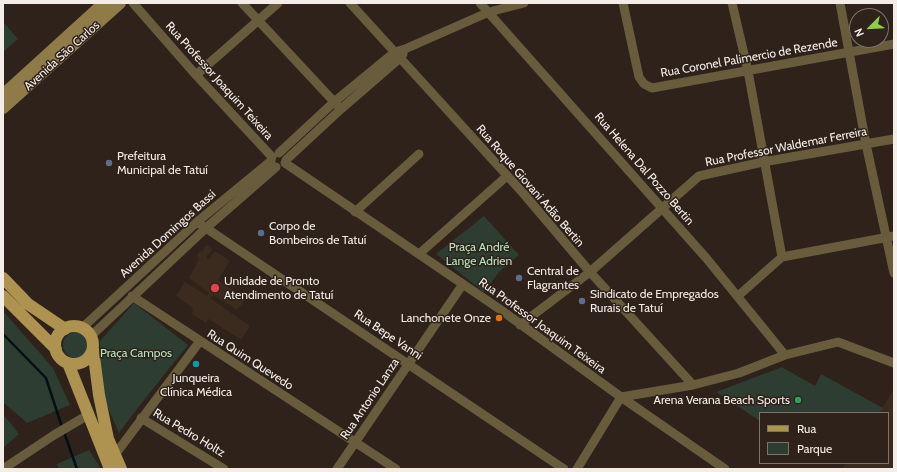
<!DOCTYPE html>
<meta charset="utf-8">
<style>
body{margin:0}
#map{position:relative;width:897px;height:472px;overflow:hidden;background:#2e221a;font-family:Cabin,sans-serif}
canvas{display:block}
.frame{position:absolute;inset:0;border:4px solid #f4ece6;pointer-events:none}
.legend{position:absolute;left:759px;top:412px;width:130px;height:52px;box-sizing:border-box;background:#2e221a;border:1px solid #7d736c;margin:0;padding:5px 7px;list-style:none;font-size:12px;color:#f4ece6}
.legend li{display:flex;align-items:center;gap:8px;height:20px}
.legend b{width:20px;border:1px solid #7d736c}
.north{position:absolute;left:849px;top:8px;width:40px;height:40px;box-sizing:border-box;background:#2e221a;border:1px solid #7d736c;border-radius:50%;rotate:246deg;font-size:11px;font-weight:700;line-height:16px;text-align:center;color:#f4ece6}
.north::after{content:'';display:block;margin:auto;width:14px;height:18px;background:#8fcd42;clip-path:polygon(50% 0,100% 100%,50% 72%,0 100%)}
</style>
<div id="map">
<canvas width="897" height="472"></canvas>
<div class="frame"></div>
<ul class="legend">
<li><b style="height:5px;background:#ad9250"></b>Rua</li>
<li><b style="height:11px;background:#2d3d31"></b>Parque</li>
</ul>
<div class="north">N</div>
</div>
<script>
const ctx = document.querySelector('canvas').getContext('2d');
ctx.lineJoin = 'round';
function fillPath(path, color) { ctx.fillStyle = color; ctx.fill(path, 'evenodd'); }
const poly = rows => new Path2D(rows.map(r => 'M' + r).join(''));
function strokePath(path, color, width, dash) { ctx.strokeStyle = color; ctx.lineWidth = width; ctx.lineCap = dash ? 'butt' : 'round'; ctx.setLineDash(dash || []); ctx.stroke(path); }
function write(font, color, halo, rows, align = 'center') {
  ctx.font = font + ' Cabin,sans-serif'; ctx.lineWidth = 3; ctx.setLineDash([]); ctx.textBaseline = 'middle'; ctx.strokeStyle = halo; ctx.fillStyle = color; for (const [text, x, y, turn = 0] of rows) {
    ctx.save(); ctx.translate(x, y); ctx.rotate((+turn || 0) * Math.PI / 180); ctx.textAlign = isNaN(turn) ? turn : align; if (halo) ctx.strokeText(text, 0, 0); ctx.fillText(text, 0, 0); ctx.restore();
  }
}
const built = poly([
 [206,245,212,249,206,258,209,259,215,251,230,261,218,280,246,299,237,310,213,295,210,298,250,326,241,340,209,319,206,323,192,314,193,308,176,296,185,282,207,296,209,293,189,278,199,259,197,256,200,251,202,252],
 [894,389,894,469,842,469,846,463,888,463,888,413,879,413]
]);
const green = poly([
 [3,22,18,39,3,52],
 [484,216,519,255,500,271,484,292,436,254],
 [134,303,188,345,136,410,119,433,107,406,100,381,100,341],
 [3,311,53,368,70,405,27,423,3,402],
 '63 345a13 13 0 1 1 26 0a13 13 0 1 1-26 0Z',
 [782,367,815,386,821,374,883,408,879,413,760,413,760,421,716,392],
 [3,414,19,434,3,448],
 [89,450,101,469,59,469,57,464]
]);
const stream = poly([
 [3,334,46,378,62,427],
 [64,432,77,469]
]);
const street = poly([
 [133,3,196,75,272,157],
 [242,3,338,106],
 [350,3,523,193,590,272,693,385],
 [480,3,707,259,785,355],
 [623,3,639,77,644,84,652,88,894,44],
 [732,3,748,71,782,257],
 [840,3,866,144,894,273],
 [196,75,278,3],
 [279,153,334,102,395,52,405,49,489,12,524,3],
 [286,160,341,109,400,58,403,54],
 [285,163,501,310,621,397,725,469],
 [355,212,419,154],
 [197,222,564,469],
 [419,254,507,176],
 [782,257,894,236],
 [132,296,396,469],
 [738,296,782,257],
 [520,325,590,272,699,176,763,162,894,139],
 [82,328,197,222,271,161],
 [91,336,206,228,276,167],
 [141,418,224,469],
 [114,456,200,341],
 [3,469,54,435,88,415],
 [337,469,463,284],
 [577,469,621,397,693,385,739,373,785,355,838,342,894,363]
]);
const secondary = poly([
 [3,95,104,3],
 [3,108,120,3]
]);
const primary = poly([
 [3,278,28,304,65,329],
 [3,296,56,349],
 '55 345a19 19 0 1 1 38 0a19 19 0 1 1-38 0Z',
 [93,349,99,395,108,439,121,469],
 [68,363,110,469]
]);
const markers = [
 [109,163,4,"#5c6f8a"],
 [261,233,4,"#5c6f8a"],
 [519,278,4,"#5c6f8a"],
 [215,288,5,"#e0444e"],
 [582,301,4,"#5c6f8a"],
 [499,318,4,"#e8710a"],
 [196,364,4,"#0f9aa8"],
 [798,400,4,"#2e9e5b"]
];
const streetNames = [
 ["Avenida São Carlos",62,56,-42],
 ["Rua Coronel Palimercio de Rezende",749,58,-10],
 ["Rua Professor Joaquim Teixeira",219,81,48],
 ["Rua Professor Waldemar Ferreira",786,147,-11],
 ["Rua Helena Dal Pozzo Bertin",644,169,49],
 ["Rua Roque Giovani Adão Bertin",530,186,49],
 ["Avenida Domingos Bassi",168,234,-42],
 ["Rua Professor Joaquim Teixeira",542,326,36],
 ["Rua Bepe Vanni",388,335,34],
 ["Rua Quim Quevedo",250,360,33],
 ["Rua Antonio Lanza",370,399,-56],
 ["Rua Pedro Holtz",189,433,31]
];
const poiNames = [
 ["Prefeitura",117,156],
 ["Municipal de Tatuí",117,170],
 ["Corpo de",269,226],
 ["Bombeiros de Tatuí",269,240],
 ["Central de",527,271],
 ["Flagrantes",527,285],
 ["Unidade de Pronto",224,281],
 ["Atendimento de Tatuí",224,295],
 ["Sindicato de Empregados",590,294],
 ["Rurais de Tatuí",590,308],
 ["Lanchonete Onze",491,318,"right"],
 ["Junqueira",196,378,"center"],
 ["Clínica Médica",196,392,"center"],
 ["Arena Verana Beach Sports",790,400,"right"]
];
const parkNames = [
 ["Praça André",479,247],
 ["Lange Adrien",479,261],
 ["Praça Campos",136,353]
];
fillPath(built, '#3b2b1e');
fillPath(green, '#2d3d31');
strokePath(stream, '#001014', 2.5);
strokePath(street, '#695c3d', 9);
strokePath(secondary, '#8f7b48', 12);
strokePath(primary, '#ad9250', 12);
for (const [x, y, r, color] of markers) { const dot = new Path2D(); dot.arc(x, y, r, 0, 2 * Math.PI); ctx.fillStyle = color; ctx.fill(dot); strokePath(dot, '#2e221a', 1.5); }
write('12px', '#f4ece6', '#2e221a', streetNames);
write('12px', '#f4ece6', '#2e221a', poiNames, 'left');
write('12px', '#b2e6bd', '#2e221a', parkNames);
</script>
